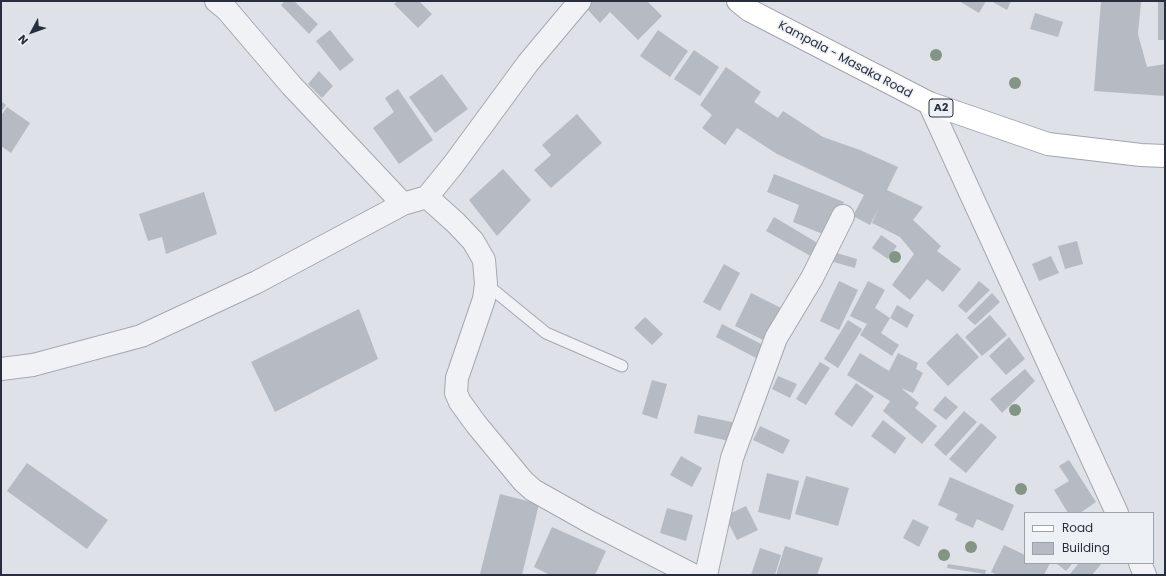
<!DOCTYPE html>
<style>
body{margin:0}
#map{position:relative;width:1166px;height:576px;overflow:hidden;background:#dee1e7;font-family:Poppins,sans-serif}
canvas{display:block}
.frame{position:absolute;inset:0;border:2px solid #282e3c;pointer-events:none}
.legend{position:absolute;left:1024px;top:512px;width:130px;height:52px;box-sizing:border-box;background:#edf0f5;border:1px solid #9ea2ab;margin:0;padding:5px 7px;list-style:none;font-size:12px;color:#282e3c}
.legend li{display:flex;align-items:center;gap:8px;height:20px}
.legend b{width:20px;border:1px solid #9ea2ab}
.north{position:absolute;left:12px;top:12px;width:40px;height:40px;-webkit-text-stroke:3px #edf0f5;paint-order:stroke;rotate:229deg;font-size:11px;font-weight:700;line-height:16px;text-align:center;color:#282e3c}
.north::after{content:'';display:block;margin:auto;width:14px;height:18px;background:#282e3c;clip-path:polygon(50% 0,100% 100%,50% 72%,0 100%)}
</style>
<div id="map">
<canvas width="1166" height="576"></canvas>
<div class="frame"></div>
<ul class="legend">
<li><b style="height:5px;background:#fff"></b>Road</li>
<li><b style="height:11px;background:#b6bac3"></b>Building</li>
</ul>
<div class="north">N</div>
</div>
<script>
const ctx = document.querySelector('canvas').getContext('2d');
ctx.lineJoin = 'round';
function fillPath(path, color) { ctx.fillStyle = color; ctx.fill(path, 'evenodd'); }
const poly = rows => new Path2D(rows.map(r => 'M' + r).join(''));
function strokePath(path, color, width, dash) { ctx.strokeStyle = color; ctx.lineWidth = width; ctx.lineCap = dash ? 'butt' : 'round'; ctx.setLineDash(dash || []); ctx.stroke(path); }
function write(font, color, halo, rows, align = 'center') {
  ctx.font = font + ' Poppins,sans-serif'; ctx.lineWidth = 3; ctx.setLineDash([]); ctx.textBaseline = 'middle'; ctx.strokeStyle = halo; ctx.fillStyle = color; for (const [text, x, y, turn = 0] of rows) {
    ctx.save(); ctx.translate(x, y); ctx.rotate((+turn || 0) * Math.PI / 180); ctx.textAlign = isNaN(turn) ? turn : align; if (halo) ctx.strokeText(text, 0, 0); ctx.fillText(text, 0, 0); ctx.restore();
  }
}
const building = poly([
 [285,1,294,1,318,24,309,34,281,5],
 [398,1,419,1,432,14,418,28,394,4],
 [583,1,647,1,662,16,638,40,610,12,600,23,588,10,584,14,576,8],
 [959,1,986,1,979,13],
 [991,1,1011,1,1007,10],
 [1101,1,1141,2,1138,34,1147,67,1165,64,1165,96,1094,91],
 [1158,1,1165,1,1165,40,1158,40],
 [1035,13,1063,22,1058,37,1030,29],
 [330,30,354,60,340,71,316,41],
 [658,30,688,51,670,77,640,56],
 [694,50,719,67,700,96,674,79],
 [726,67,761,92,754,102,778,118,783,111,823,137,860,150,898,167,887,190,923,207,913,220,941,246,937,251,961,269,943,292,927,279,910,300,892,285,914,254,900,237,872,223,879,208,870,225,853,216,864,195,777,154,737,128,725,145,702,128,712,115,700,105],
 [319,71,333,86,322,98,308,84],
 [442,74,468,109,435,133,409,97],
 [398,89,433,140,399,164,373,128,394,112,385,98],
 [1,101,6,105,1,112],
 [7,107,30,123,11,153,1,146,1,116],
 [577,114,602,143,551,188,534,170,551,155,542,145],
 [503,169,531,200,497,236,469,200],
 [774,174,844,202,830,237,793,222,799,205,767,192],
 [204,192,217,234,166,254,162,237,148,241,139,214],
 [774,217,821,245,814,258,766,231],
 [881,235,897,246,888,259,872,248],
 [1077,241,1083,264,1065,269,1058,246],
 [833,252,857,259,855,268,830,261],
 [1051,256,1059,273,1039,281,1032,264],
 [724,264,740,273,720,311,703,302],
 [839,281,858,290,839,330,820,321],
 [868,281,885,290,875,308,890,318,881,333,899,345,892,356,860,335,867,324,850,316],
 [979,281,990,290,966,313,958,306],
 [751,293,787,311,771,344,735,326],
 [992,293,1000,302,975,325,967,318],
 [897,305,914,315,907,328,890,318],
 [359,309,378,359,275,412,251,362],
 [990,315,1007,335,982,356,965,337],
 [645,317,663,334,652,345,634,328],
 [848,320,862,329,838,368,824,359],
 [722,324,767,347,760,360,716,337],
 [957,333,979,357,948,386,926,363],
 [1009,337,1025,359,1006,375,989,356],
 [860,353,889,371,898,353,918,363,916,369,923,373,913,393,901,388,919,403,915,408,937,426,922,444,883,411,890,401,847,375],
 [820,362,830,368,806,405,796,399],
 [1025,369,1035,381,1002,413,990,399],
 [778,376,797,384,790,398,772,389],
 [652,380,667,384,657,419,642,414],
 [856,383,874,396,852,427,834,414],
 [945,396,958,407,946,420,933,410],
 [964,411,977,422,946,456,934,445],
 [698,415,737,423,733,442,694,433],
 [883,420,906,438,895,454,871,436],
 [981,423,997,437,966,473,949,459],
 [760,426,790,440,783,454,753,440],
 [681,456,702,468,692,487,670,475],
 [1069,460,1096,502,1080,513,1068,513,1054,490,1069,481,1059,466],
 [27,463,108,520,87,549,7,491],
 [767,473,799,481,790,520,758,512],
 [806,476,849,488,838,526,795,514],
 [950,477,1014,505,1003,531,977,519,973,528,955,520,958,514,938,505],
 [500,494,539,504,522,575,480,574],
 [746,506,758,530,737,540,725,516],
 [667,508,693,515,686,541,660,533],
 [913,519,929,527,919,547,903,538],
 [552,527,606,551,595,575,550,575,534,567],
 [1004,545,1025,555,1025,563,1050,563,1044,575,997,575,991,572],
 [785,546,823,558,817,575,776,575],
 [760,548,781,555,775,575,751,575],
 [1056,563,1073,563,1066,571],
 [1079,563,1102,563,1092,575,1069,575],
 [948,564,986,570,985,574,947,568]
]);
const service = poly([
 [486,284,546,333,622,366]
]);
const minor = poly([
 [216,1,227,10,291,85,403,204],
 [427,197,456,223,473,241,484,260,486,284,484,299,457,378,456,393,460,402,476,424,523,481,533,490,590,522,693,575],
 [1,369,33,365,141,336,257,282,403,204,427,197,453,165,528,63,580,1],
 [706,575,732,458,776,338,812,278,843,216]
]);
const tertiary = poly([
 [929,103,1117,513],
 [1140,563,1145,575]
]);
const primary = poly([
 [738,1,749,10,929,103,1048,144,1141,155,1165,156]
]);
const trees = [
 [936,55],
 [1015,83],
 [895,257],
 [1015,410],
 [1021,489],
 [971,547],
 [944,555]
];
const shields = [
 [941,108,24]
];
const shieldNames = [
 ["A2",941,108]
];
const streetNames = [
 ["Kampala - Masaka Road",845,60,28]
];
fillPath(building, '#b6bac3');
strokePath(service, '#a4a8b0', 13);
strokePath(minor, '#a4a8b0', 24);
strokePath(tertiary, '#a4a8b0', 24);
strokePath(primary, '#9ea5b2', 24);
strokePath(service, '#f1f2f5', 11);
strokePath(minor, '#f1f2f5', 22);
strokePath(tertiary, '#f1f2f5', 22);
strokePath(primary, '#fff', 22);
ctx.fillStyle = '#849586';
for (const [x, y] of trees) { ctx.beginPath(); ctx.arc(x, y, 6, 0, 2 * Math.PI); ctx.fill(); }
for (const [x, y, w] of shields) { const box = new Path2D(); box.roundRect(x - w / 2, y - 9, w, 18, 3); ctx.fillStyle = '#edf0f5'; ctx.fill(box); strokePath(box, '#282e3c', 1); }
write('bold 11px', '#282e3c', null, shieldNames);
write('12px', '#282e3c', '#edf0f5', streetNames);
</script>
